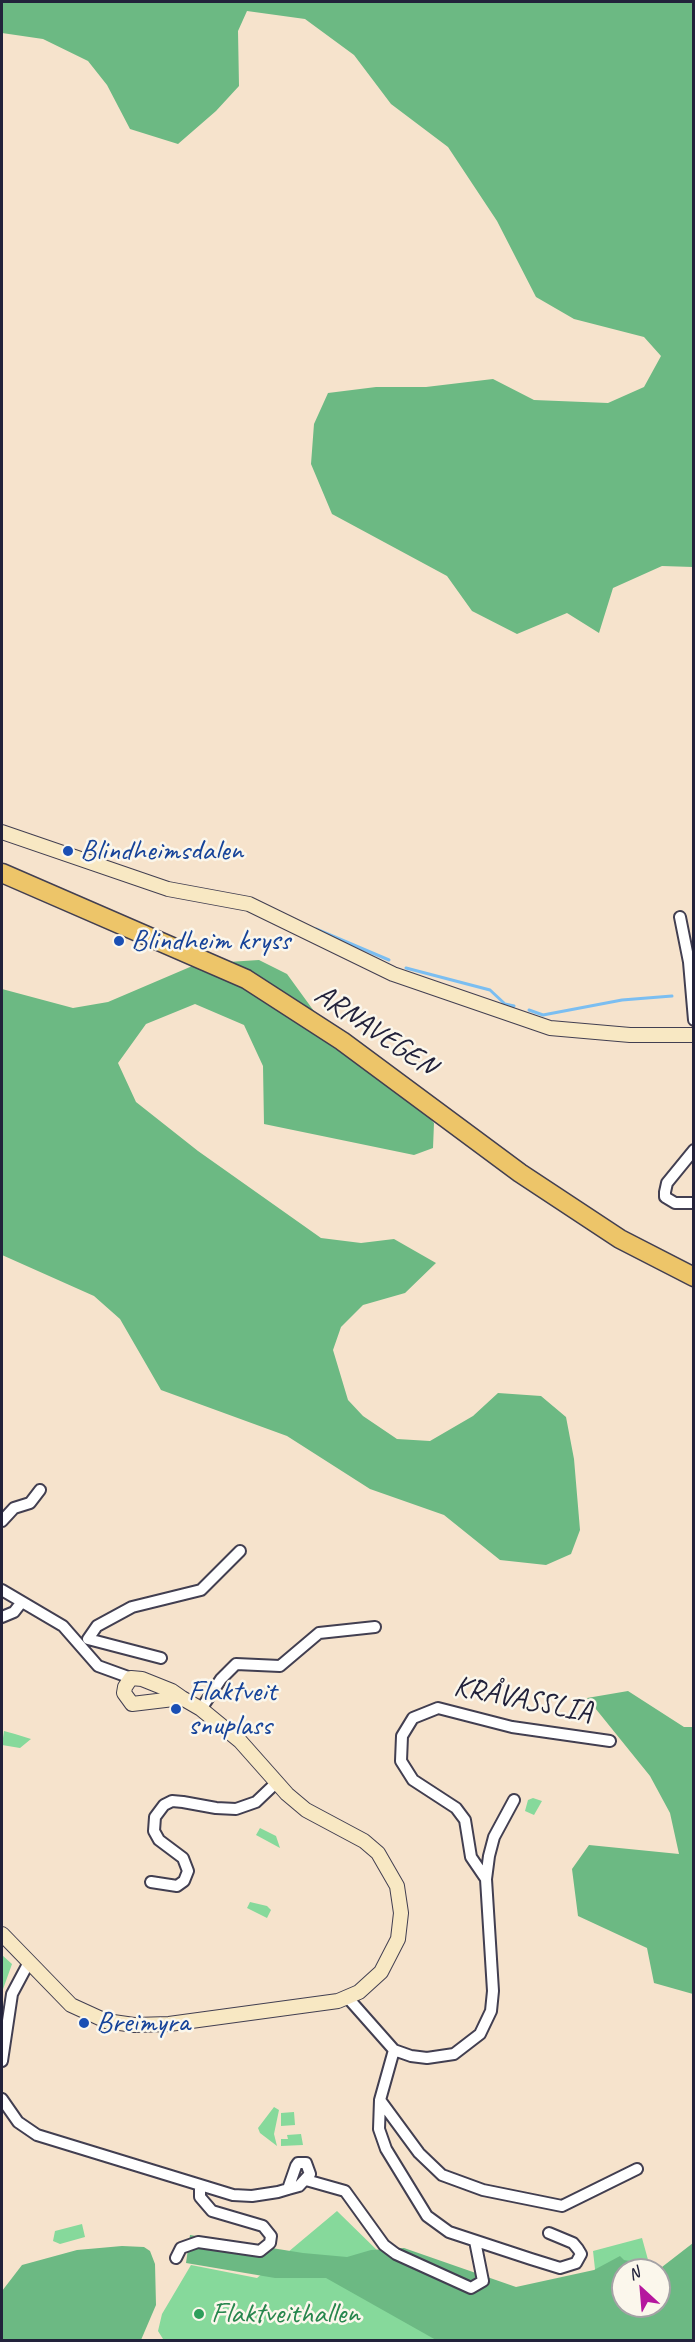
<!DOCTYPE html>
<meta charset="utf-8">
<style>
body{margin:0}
#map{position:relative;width:695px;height:2342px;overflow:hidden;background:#f6e3cc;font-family:Caveat,sans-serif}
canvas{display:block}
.frame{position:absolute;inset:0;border:3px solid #22223b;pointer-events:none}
.north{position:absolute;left:611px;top:2258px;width:60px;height:60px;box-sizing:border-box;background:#fbf7ec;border:2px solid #a4a2a5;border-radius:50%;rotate:334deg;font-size:16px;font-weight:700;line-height:24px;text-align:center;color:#22223b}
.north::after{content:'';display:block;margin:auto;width:21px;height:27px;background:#b5179e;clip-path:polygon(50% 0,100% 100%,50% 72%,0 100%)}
</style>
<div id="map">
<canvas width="695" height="2342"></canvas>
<div class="frame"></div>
<div class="north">N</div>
</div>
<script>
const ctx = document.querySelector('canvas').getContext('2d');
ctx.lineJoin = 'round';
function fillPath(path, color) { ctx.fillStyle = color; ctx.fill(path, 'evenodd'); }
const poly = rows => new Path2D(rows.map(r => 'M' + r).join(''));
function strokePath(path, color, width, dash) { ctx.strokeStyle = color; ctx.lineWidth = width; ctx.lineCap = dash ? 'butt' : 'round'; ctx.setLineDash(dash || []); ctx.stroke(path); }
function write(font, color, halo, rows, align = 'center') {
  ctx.font = font + ' Caveat,sans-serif'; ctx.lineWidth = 5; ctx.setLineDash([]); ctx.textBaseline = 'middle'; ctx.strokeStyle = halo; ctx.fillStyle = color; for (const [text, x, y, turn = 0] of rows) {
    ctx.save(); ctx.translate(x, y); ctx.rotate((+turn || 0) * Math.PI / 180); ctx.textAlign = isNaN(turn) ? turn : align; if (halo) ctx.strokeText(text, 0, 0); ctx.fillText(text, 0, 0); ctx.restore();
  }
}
const green = poly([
 [4,1731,15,1734,31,1739,20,1748,2,1745],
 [533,1798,542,1801,534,1815,525,1811,528,1800],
 [260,1828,276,1836,280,1848,256,1835],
 [250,1902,267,1906,271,1910,267,1918,247,1908],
 [2,1955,12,1964,2,1992],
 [274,2107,279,2110,274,2134,277,2146,260,2133,258,2128],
 [294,2112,295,2125,281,2126,281,2113],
 [301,2134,303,2145,281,2146,281,2139,288,2139,287,2135],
 [337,2211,381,2254,460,2340,163,2339,158,2331,162,2314,191,2265,257,2278],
 [82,2224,85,2237,60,2244,53,2241,55,2231],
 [642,2238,650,2267,623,2270,596,2278,593,2251]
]);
const forest = poly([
 [2,2,693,2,693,567,662,566,613,588,599,633,567,613,517,634,472,611,447,576,332,514,311,464,314,424,328,393,376,387,426,387,493,379,534,400,608,403,644,387,661,356,644,337,574,319,536,297,497,221,448,147,391,104,354,55,305,19,247,11,238,31,239,86,216,111,178,144,130,129,107,85,88,61,43,39,2,33],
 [259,960,287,974,319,1018,416,1101,434,1123,433,1148,414,1155,264,1124,263,1066,244,1025,195,1004,146,1024,118,1063,136,1102,198,1151,321,1238,361,1243,394,1239,436,1263,405,1293,363,1305,341,1327,333,1350,348,1400,363,1416,397,1439,430,1441,473,1416,498,1393,541,1396,566,1417,574,1459,580,1530,571,1554,546,1565,500,1560,444,1515,370,1489,287,1436,161,1390,120,1319,94,1296,2,1255,2,989,73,1008,108,1002,197,964],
 [628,1691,684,1727,693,1727,693,1994,654,1983,647,1948,578,1916,572,1869,589,1845,679,1854,670,1813,650,1776,587,1698],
 [190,2235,303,2253,347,2257,371,2250,404,2248,516,2287,594,2270,620,2256,624,2260,662,2267,693,2243,693,2340,436,2340,326,2278,275,2278,186,2263],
 [623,2270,659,2270,659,2306,623,2306],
 [122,2246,144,2247,150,2251,155,2264,156,2305,141,2340,2,2340,2,2291,22,2265,77,2250]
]);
const stream = poly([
 [316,929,389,960],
 [406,968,490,990,505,1004,514,1006],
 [529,1010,543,1015,622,1000,672,996]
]);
const street = poly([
 [680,917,689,962,694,1020],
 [694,1150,667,1183,665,1192,665,1197,675,1203,694,1203],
 [2,1521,14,1508,30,1503,40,1490],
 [2,1590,63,1626,98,1666,131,1678],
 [2,1617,14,1612,21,1603],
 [161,1658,88,1639,97,1626,132,1607,201,1590,240,1551],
 [201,1709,221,1679,236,1664,280,1666,319,1633,375,1627],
 [486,1879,471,1857,465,1820,456,1808,413,1780,401,1761,402,1736,413,1718,438,1708,512,1727,610,1741],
 [151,1882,177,1886,184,1881,188,1871,183,1858,159,1840,154,1831,155,1817,164,1805,172,1801,183,1802,216,1808,236,1809,256,1802,277,1782],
 [348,1998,394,2050,411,2056,427,2058,454,2054,480,2034,491,2011,493,1991,486,1879,489,1856,494,1837,514,1800],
 [394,2050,380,2100,379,2129,386,2149,427,2216,449,2232,531,2259,560,2268,576,2263,581,2254,578,2249,573,2243,549,2233],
 [2,2061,12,1994,28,1964],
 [2,2099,18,2122,37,2135,233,2195,252,2196,278,2192,288,2189,299,2186,310,2174,306,2163,298,2163,296,2166,288,2189],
 [380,2100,419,2153,442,2175,483,2190,562,2206,637,2169],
 [306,2180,345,2191,384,2245,396,2254,471,2288,483,2281,475,2241],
 [176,2258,181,2248,198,2242,260,2251,270,2243,271,2236,263,2226,212,2211,200,2197,200,2187]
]);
const secondary = poly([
 [2,832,168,889,249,904,393,974,550,1028,630,1035,694,1035],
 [2,1934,71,2005,106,2021,134,2025,169,2024,338,2001,359,1992,381,1972,398,1939,401,1913,397,1886,378,1853,364,1841,306,1810,287,1794,240,1741,201,1709,182,1698,172,1691,142,1679,131,1678,125,1687,124,1693,132,1704,182,1698]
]);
const highway = poly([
 [2,873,246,979,342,1041,520,1173,620,1239,694,1277]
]);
const markers = [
 [68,851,6,"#1a4fb4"],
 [119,941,6,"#1a4fb4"],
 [176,1709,6,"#1a4fb4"],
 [84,2023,6,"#1a4fb4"],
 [199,2314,6,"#2e9e5b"]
];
const transitNames = [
 ["Blindheimsdalen",80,851],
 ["Blindheim kryss",131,941],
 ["Flaktveit",188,1692],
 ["snuplass",188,1726],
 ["Breimyra",96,2023]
];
const streetNames = [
 ["ARNAVEGEN",375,1031,34],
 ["KRÅVASSLIA",523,1700,11]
];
const leisureNames = [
 ["Flaktveithallen",211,2314]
];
fillPath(green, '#86d99b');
fillPath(forest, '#6cb983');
strokePath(stream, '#7bbef1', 3);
strokePath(street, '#423f51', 14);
strokePath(secondary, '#423f51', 16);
strokePath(highway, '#423f51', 21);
strokePath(street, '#fff', 10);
strokePath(secondary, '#f8e8c3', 14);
strokePath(highway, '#edc569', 18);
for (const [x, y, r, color] of markers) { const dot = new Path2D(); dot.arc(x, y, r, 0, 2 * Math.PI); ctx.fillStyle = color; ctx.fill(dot); strokePath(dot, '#fbf7ec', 2); }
write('30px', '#164399', '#fbf7ec', transitNames, 'left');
write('30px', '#22223b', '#fbf7ec', streetNames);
write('30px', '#27864d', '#fbf7ec', leisureNames, 'left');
</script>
